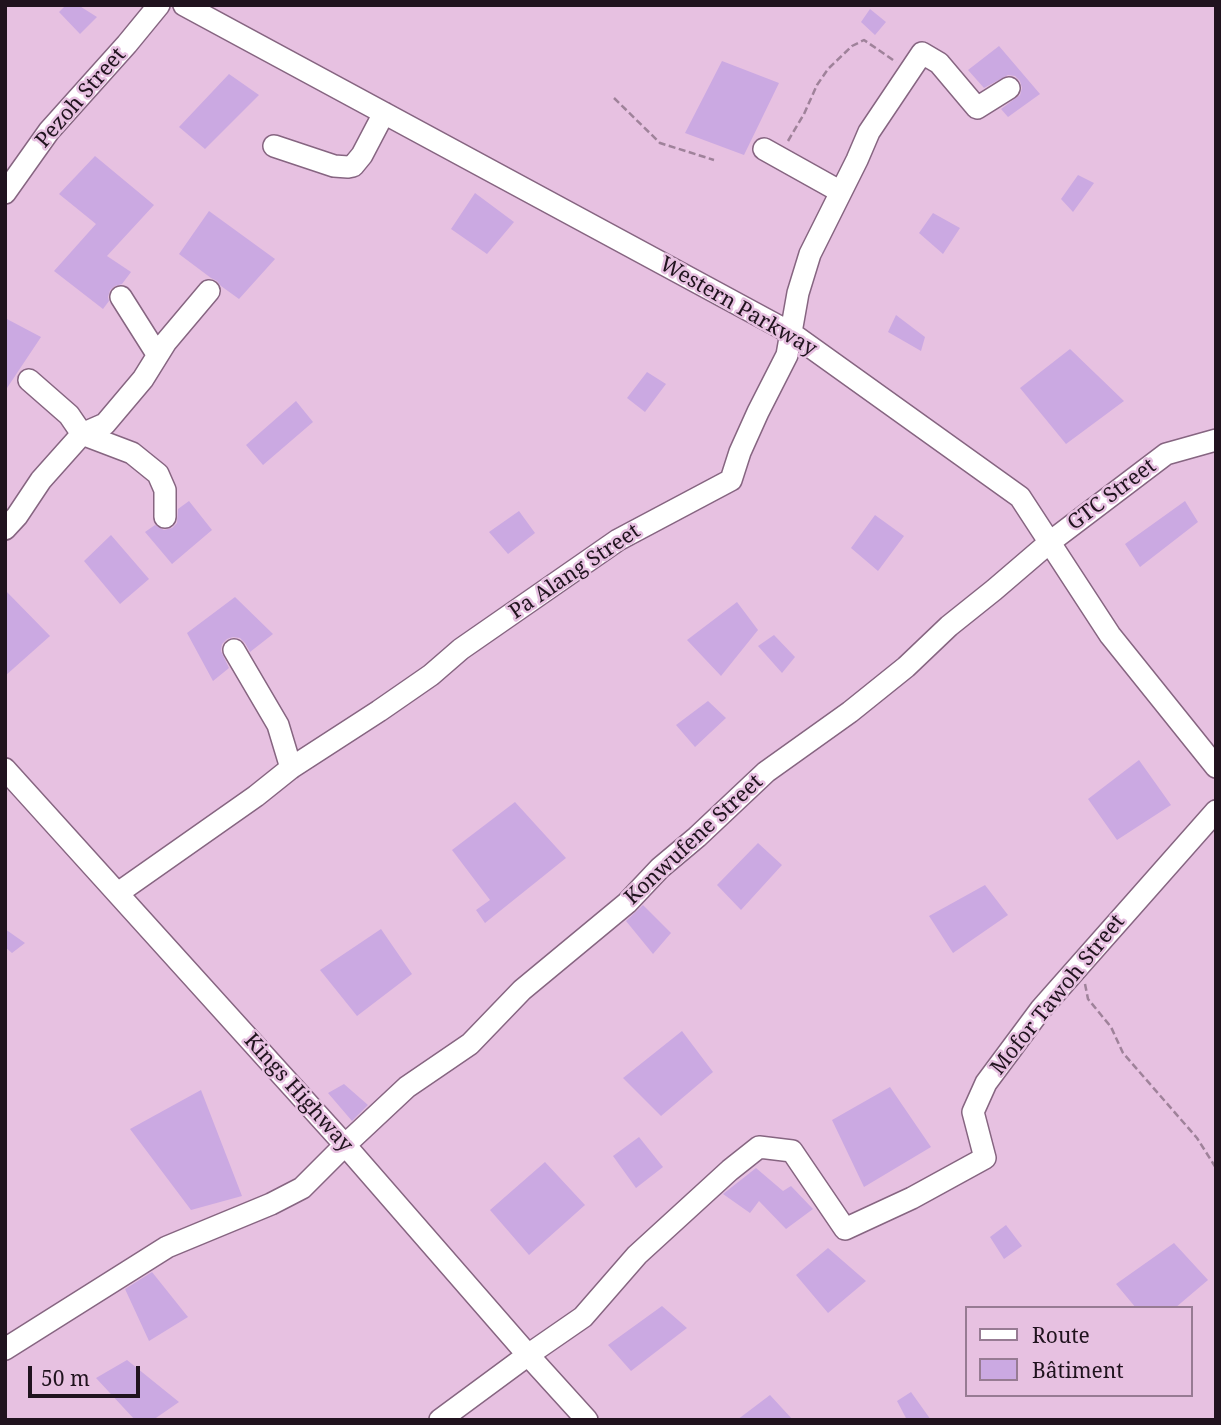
<!DOCTYPE html>
<meta charset="utf-8">
<style>
body{margin:0}
#map{position:relative;width:1221px;height:1425px;overflow:hidden;background:#e7c1e1;font-family:"Noto Serif",serif}
canvas{display:block}
.frame{position:absolute;inset:0;border:7px solid #20131e;pointer-events:none}
.legend{position:absolute;left:965px;top:1306px;width:228px;height:91px;box-sizing:border-box;background:#e7c1e1;border:2px solid #977b93;margin:0;padding:9px 12px;list-style:none;font-size:21px;color:#20131e}
.legend li{display:flex;align-items:center;gap:14px;height:35px}
.legend b{width:35px;border:2px solid #977b93}
.scale{position:absolute;left:28px;top:1366px;width:112px;height:32px;box-sizing:border-box;border:4px solid #20131e;border-top:0;padding-left:9px;font-size:21px;line-height:24px;white-space:nowrap;color:#20131e;-webkit-text-stroke:5px #e7c1e1;paint-order:stroke}
</style>
<div id="map">
<canvas width="1221" height="1425"></canvas>
<div class="frame"></div>
<ul class="legend">
<li><b style="height:9px;background:#fff"></b>Route</li>
<li><b style="height:19px;background:#cba9e2"></b>Bâtiment</li>
</ul>
<div class="scale">50 m</div>
</div>
<script>
const ctx = document.querySelector('canvas').getContext('2d');
ctx.lineJoin = 'round';
function fillPath(path, color) { ctx.fillStyle = color; ctx.fill(path, 'evenodd'); }
const poly = rows => new Path2D(rows.map(r => 'M' + r).join(''));
function strokePath(path, color, width, dash) { ctx.strokeStyle = color; ctx.lineWidth = width; ctx.lineCap = dash ? 'butt' : 'round'; ctx.setLineDash(dash || []); ctx.stroke(path); }
function write(font, color, halo, rows, align = 'center') {
  ctx.font = font + ' "Noto Serif",serif'; ctx.lineWidth = 5; ctx.setLineDash([]); ctx.textBaseline = 'middle'; ctx.strokeStyle = halo; ctx.fillStyle = color; for (const [text, x, y, turn = 0] of rows) {
    ctx.save(); ctx.translate(x, y); ctx.rotate((+turn || 0) * Math.PI / 180); ctx.textAlign = isNaN(turn) ? turn : align; if (halo) ctx.strokeText(text, 0, 0); ctx.fillText(text, 0, 0); ctx.restore();
  }
}
const building = poly([
 [66,5,78,5,97,17,80,34,59,12],
 [870,9,886,22,875,35,861,22],
 [999,46,1040,94,1008,117,1001,109,1020,95,1022,88,1020,81,1015,76,1008,75,984,88,968,70],
 [722,61,779,83,744,155,685,133],
 [229,74,259,95,205,149,179,127],
 [95,156,154,205,107,256,131,272,122,284,115,286,110,290,108,297,109,301,103,309,54,271,96,224,59,194],
 [1078,175,1094,183,1073,212,1061,199],
 [475,193,514,222,487,254,451,229],
 [209,211,275,259,239,299,221,286,217,281,211,278,179,254],
 [933,213,960,228,943,254,919,233],
 [896,315,925,337,921,351,888,332],
 [5,318,41,337,5,391],
 [1070,349,1124,401,1066,444,1020,388],
 [647,372,666,384,645,412,627,398],
 [296,401,313,422,263,465,246,445],
 [189,501,212,530,172,564,145,532,155,525,164,530,172,528,177,523,178,509],
 [1185,501,1198,522,1140,567,1125,544],
 [519,511,535,533,508,554,489,532],
 [875,515,904,536,878,571,851,548],
 [111,535,149,579,120,604,84,561],
 [5,590,50,636,5,676],
 [235,597,273,634,250,652,245,643,240,638,233,637,227,639,222,644,221,651,229,668,213,681,187,633],
 [737,602,758,630,721,676,687,640],
 [774,635,795,657,782,673,758,646],
 [708,701,726,718,695,747,676,725],
 [1139,760,1171,805,1117,840,1088,799],
 [515,802,566,858,485,923,476,910,490,900,452,850],
 [758,843,782,865,741,910,717,885],
 [985,885,1008,915,953,953,929,916],
 [643,905,671,933,653,954,626,921],
 [5,929,25,943,12,953,5,947],
 [381,929,412,974,357,1016,320,970],
 [682,1031,713,1072,661,1116,623,1078],
 [344,1084,368,1105,352,1121,328,1093],
 [890,1087,931,1147,864,1187,832,1120],
 [201,1090,242,1196,191,1210,130,1129],
 [639,1137,663,1167,636,1188,613,1156],
 [545,1162,585,1205,529,1255,490,1210],
 [756,1168,783,1191,791,1186,813,1209,786,1229,759,1201,750,1213,723,1194],
 [1006,1225,1022,1246,1004,1259,990,1237],
 [1174,1243,1208,1280,1175,1308,1136,1308,1116,1284],
 [828,1248,866,1281,828,1313,796,1275],
 [152,1272,188,1317,149,1341,125,1289],
 [662,1306,687,1328,631,1371,608,1345],
 [127,1360,179,1402,153,1420,135,1420,96,1378],
 [911,1392,931,1420,907,1420,897,1401],
 [770,1395,793,1420,737,1420]
]);
const path = poly([
 [614,98,660,143,714,160],
 [788,141,804,114,817,85,828,69,852,46,864,40,896,62],
 [1085,984,1088,999,1111,1027,1123,1053,1197,1138,1216,1168]
]);
const minor = poly([
 [184,5,791,333,1020,497,1110,635,1216,767],
 [274,146,334,166,348,167,353,166,362,155,384,113],
 [764,149,841,192],
 [5,193,49,131,127,44,159,5],
 [121,297,157,354],
 [29,380,69,415,82,434,132,453,158,474,165,490,165,517],
 [5,529,17,516,41,480,82,434,105,424,143,379,166,342,209,291],
 [234,650,278,725,291,768],
 [5,769,345,1145,528,1355,587,1420],
 [118,893,256,796,291,768,379,711,431,675,461,649,618,540,731,480,740,452,758,412,787,355,798,293,810,254,857,160,869,132,922,53,939,63,977,108,1009,88],
 [5,1349,167,1247,271,1204,302,1188,345,1145,407,1087,470,1044,522,990,627,903,660,868,697,837,766,772,850,712,906,667,949,626,994,590,1050,542,1166,454,1216,440],
 [440,1420,528,1355,583,1317,637,1255,730,1170,759,1147,792,1151,845,1229,912,1198,985,1158,973,1112,986,1083,1041,1009,1216,811]
]);
const streetNames = [
 ["Pezoh Street",81,98,-49],
 ["Western Parkway",738,307,30],
 ["GTC Street",1112,495,-37],
 ["Pa Alang Street",575,572,-34],
 ["Konwufene Street",694,840,-43],
 ["Mofor Tawoh Street",1058,995,-51],
 ["Kings Highway",298,1093,48]
];
fillPath(building, '#cba9e2');
strokePath(minor, '#866581', 24);
strokePath(path, '#9f829a', 2.5, [7, 3.5]);
strokePath(minor, '#fff', 21);
write('21px', '#20131e', '#e7c1e1', streetNames);
</script>
